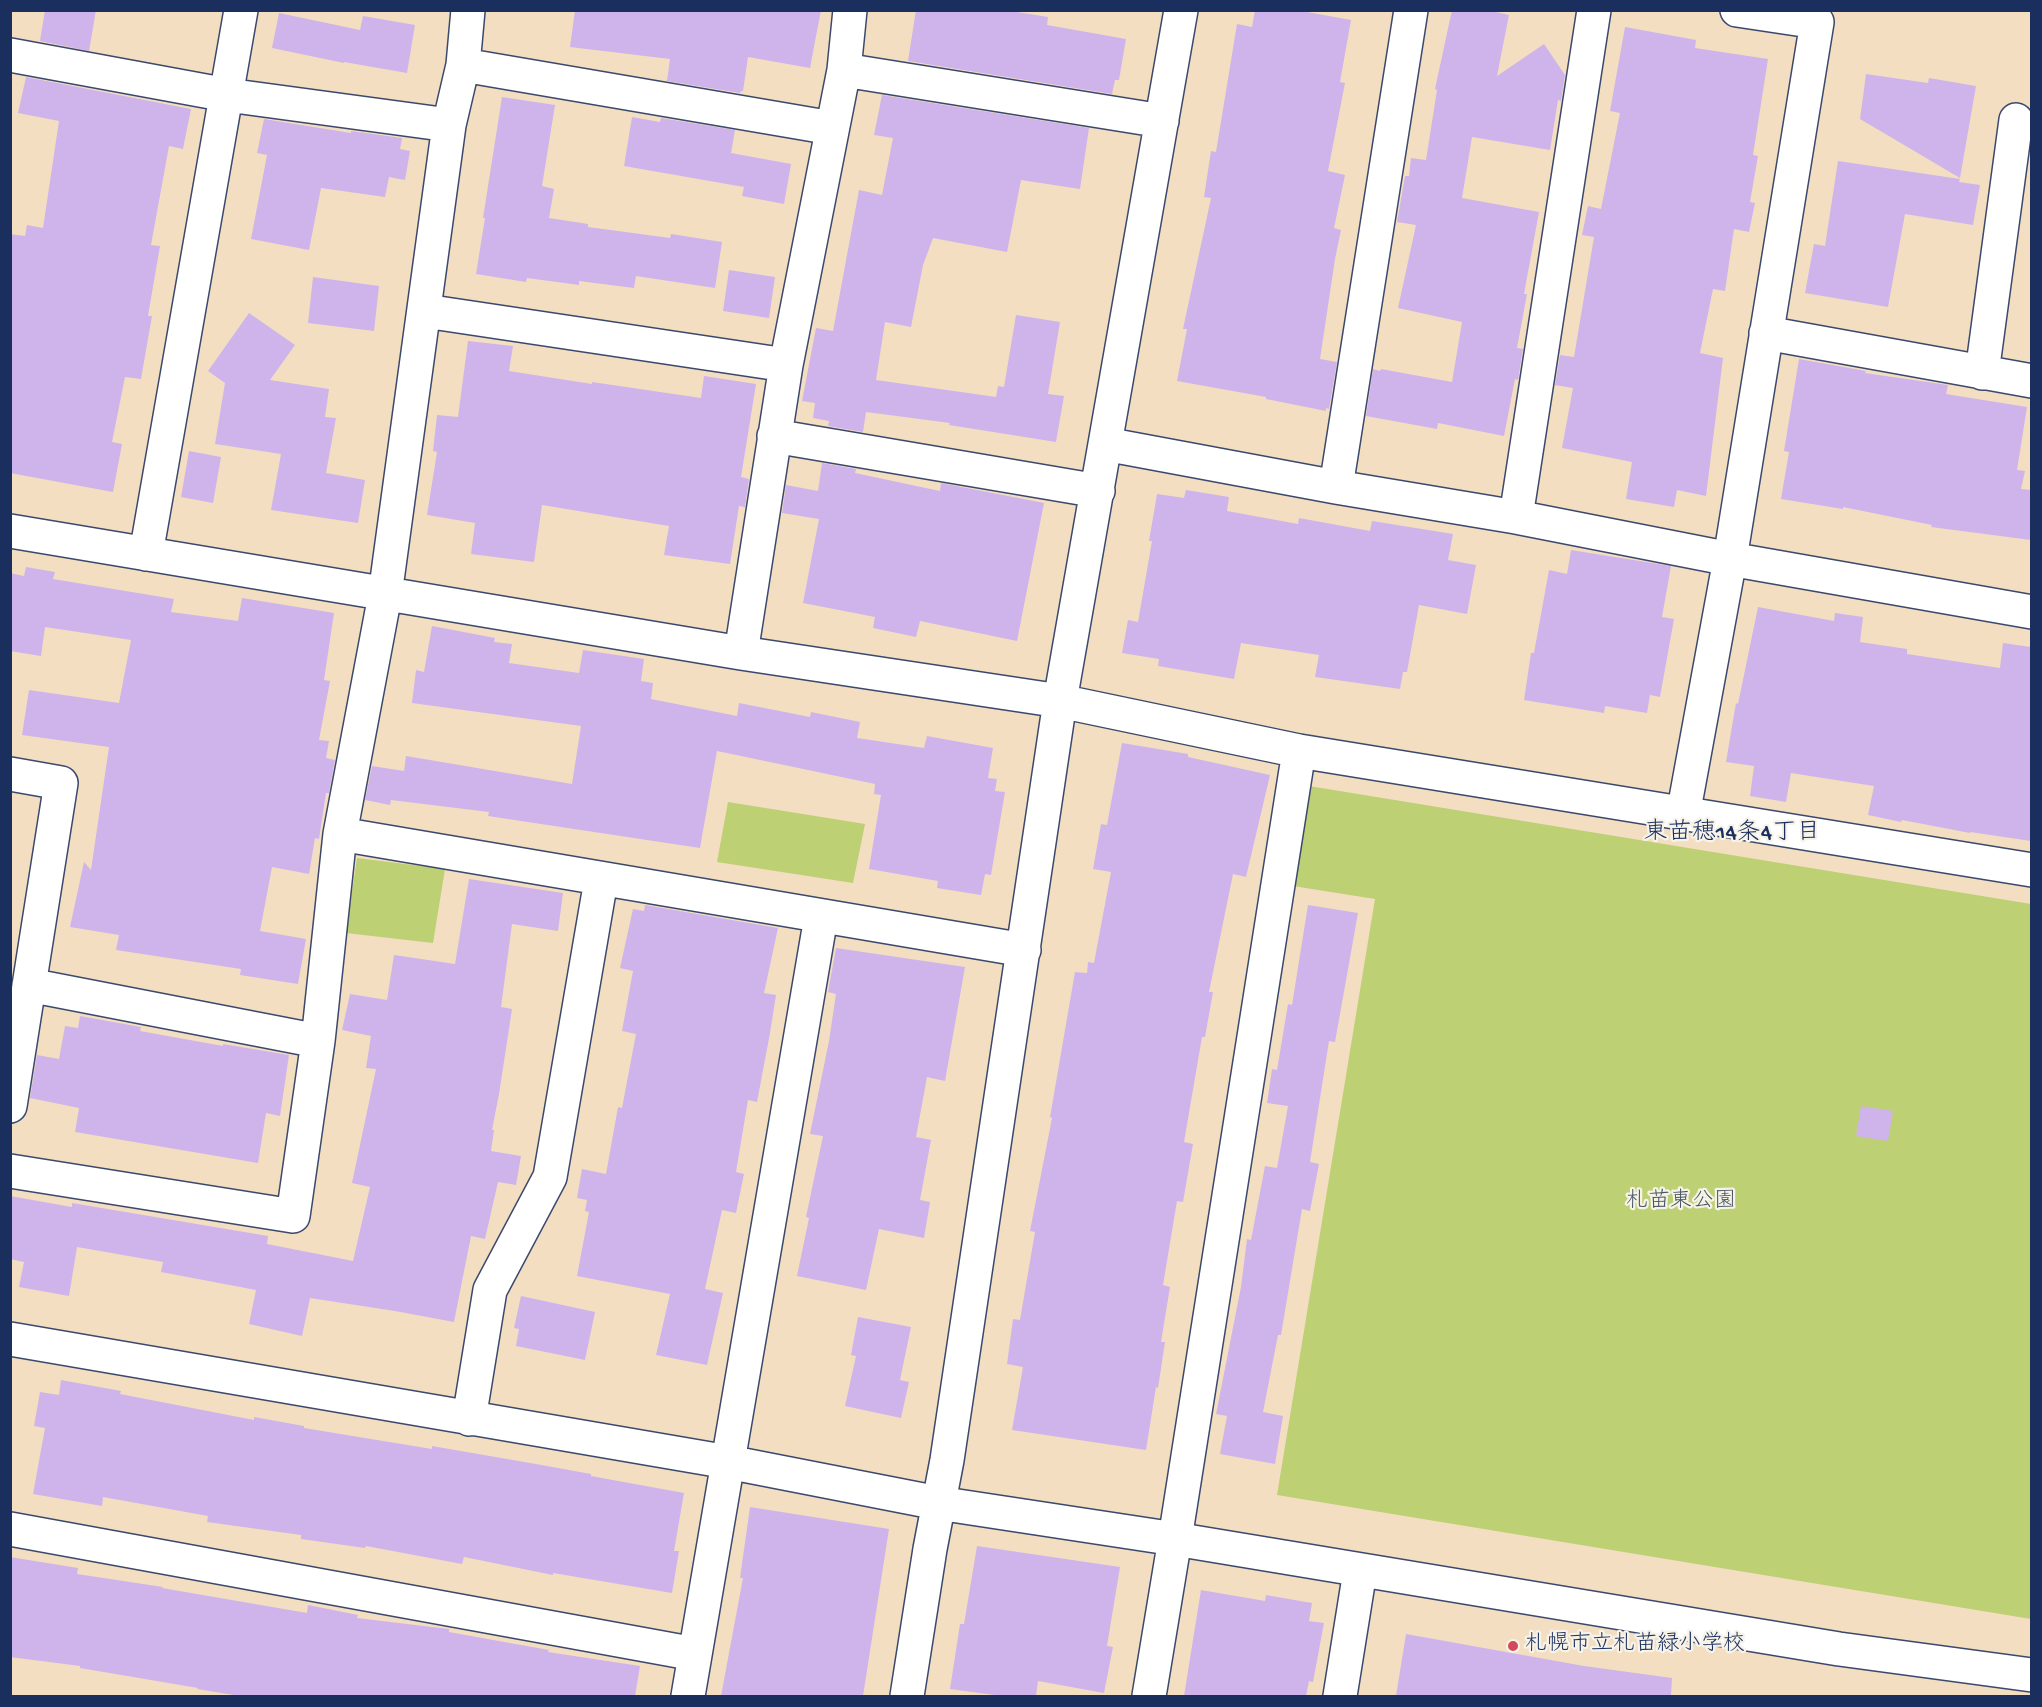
<!DOCTYPE html>
<meta charset="utf-8">
<style>
body{margin:0}
#map{position:relative;width:2042px;height:1707px;overflow:hidden;background:#f3dec2;font-family:"Gochi Hand",sans-serif}
canvas{display:block}
.frame{position:absolute;inset:0;border:12px solid #1b2f5e;pointer-events:none}
</style>
<div id="map">
<canvas width="2042" height="1707"></canvas>
<div class="frame"></div>
</div>
<script>
const ctx = document.querySelector('canvas').getContext('2d');
ctx.lineJoin = 'round';
function fillPath(path, color) { ctx.fillStyle = color; ctx.fill(path, 'evenodd'); }
const poly = rows => new Path2D(rows.map(r => 'M' + r).join(''));
function strokePath(path, color, width, dash) { ctx.strokeStyle = color; ctx.lineWidth = width; ctx.lineCap = dash ? 'butt' : 'round'; ctx.setLineDash(dash || []); ctx.stroke(path); }
function write(font, color, halo, rows, align = 'center') {
  ctx.font = font + ' "Gochi Hand","Klee One",sans-serif'; ctx.lineWidth = 4.5; ctx.setLineDash([]); ctx.textBaseline = 'middle'; ctx.strokeStyle = halo; ctx.fillStyle = color; for (const [text, x, y, turn = 0] of rows) {
    ctx.save(); ctx.translate(x, y); ctx.rotate((+turn || 0) * Math.PI / 180); ctx.textAlign = isNaN(turn) ? turn : align; if (halo) ctx.strokeText(text, 0, 0); ctx.fillText(text, 0, 0); ctx.restore();
  }
}
const green = poly([
 [1309,786,2031,904,2031,1619,1277,1495,1375,899,1293,886],
 [728,802,865,824,853,883,717,862],
 [357,858,445,869,433,943,346,933]
]);
const building = poly([
 [45,10,96,10,89,51,40,41],
 [575,10,821,10,810,68,748,57,743,91,741,91,740,93,667,81,670,59,570,47],
 [916,10,1005,10,1048,17,1047,25,1126,39,1119,80,1115,80,1112,94,908,61],
 [1255,10,1296,10,1351,20,1340,82,1345,83,1328,171,1345,175,1334,228,1341,230,1335,259,1320,359,1337,362,1329,409,1326,408,1326,411,1266,399,1266,397,1177,381,1187,329,1183,329,1211,198,1204,197,1211,151,1216,152,1237,24,1252,27],
 [1452,10,1488,10,1509,15,1497,76,1544,44,1565,75,1561,101,1558,100,1550,150,1472,137,1462,198,1539,212,1524,294,1527,294,1517,348,1523,349,1518,380,1515,379,1504,436,1438,423,1437,429,1366,416,1373,369,1380,371,1381,369,1452,382,1462,322,1398,308,1416,225,1397,222,1405,176,1409,176,1411,158,1426,160,1437,90,1435,89],
 [279,13,360,30,363,16,415,25,407,73,344,62,344,63,272,48],
 [1625,27,1696,40,1695,48,1768,59,1753,155,1758,156,1750,202,1755,203,1749,232,1734,229,1725,291,1713,289,1700,353,1723,358,1706,496,1677,490,1674,507,1626,499,1632,462,1562,448,1573,388,1555,385,1560,355,1574,357,1594,237,1582,235,1588,206,1601,209,1620,113,1610,111],
 [1866,74,1928,83,1929,78,1976,86,1960,178,1860,119],
 [26,77,191,109,183,149,169,146,151,245,160,246,148,316,152,316,141,379,125,377,112,442,122,444,113,492,10,473,10,234,25,236,27,225,43,228,59,121,18,113],
 [882,95,1089,128,1080,189,1021,180,1007,252,933,238,923,265,911,327,885,322,876,380,996,397,998,386,1004,387,1016,315,1060,322,1048,394,1064,396,1056,442,949,425,950,423,866,412,863,432,828,426,829,421,813,418,815,403,802,401,816,328,833,331,859,190,882,195,893,138,874,135],
 [502,97,555,105,542,186,554,189,549,218,588,224,588,227,670,238,671,234,722,242,715,288,636,276,634,288,579,281,579,285,527,278,526,282,476,274,485,218,483,218],
 [632,117,660,122,661,118,735,130,731,153,791,164,784,204,742,196,744,187,624,166],
 [264,119,351,133,351,131,402,138,400,149,410,151,405,180,389,177,385,197,321,188,309,250,251,239,267,155,257,153],
 [1838,161,1960,179,1959,182,1980,185,1973,225,1905,214,1888,307,1805,293,1814,244,1825,246],
 [729,270,775,277,769,318,723,311],
 [313,277,379,286,374,331,308,323],
 [249,313,295,345,270,380,329,389,325,417,336,418,326,473,365,480,358,523,271,510,281,454,215,444,225,383,208,371],
 [468,341,513,346,509,371,592,384,592,382,701,398,704,376,756,384,741,477,749,479,745,507,739,506,730,564,664,555,669,526,542,505,534,562,471,554,475,523,427,515,437,452,433,451,437,415,458,417],
 [1799,359,1866,371,1865,373,1948,385,1946,394,2027,407,2017,470,2025,471,2021,489,2031,490,2031,540,1931,527,1932,525,1843,507,1843,509,1781,499,1789,452,1784,451],
 [189,451,221,457,213,503,181,497],
 [822,463,856,469,855,473,940,491,941,483,1044,503,1017,641,920,621,916,637,873,628,875,617,803,603,819,519,782,513,786,485,818,491],
 [1186,490,1229,497,1227,511,1298,524,1299,518,1370,531,1372,521,1453,534,1448,560,1476,565,1467,614,1419,605,1407,672,1403,672,1400,689,1315,677,1319,655,1241,643,1234,679,1158,666,1159,659,1122,653,1128,620,1138,622,1152,541,1149,541,1157,494,1184,498],
 [1571,550,1671,566,1662,617,1674,619,1660,697,1650,695,1647,713,1605,706,1604,713,1524,700,1531,653,1534,653,1549,570,1567,574],
 [26,567,55,572,53,579,174,599,171,612,238,621,242,598,334,613,324,680,330,681,319,740,329,741,326,758,335,760,329,793,326,793,319,839,315,838,309,874,272,867,260,931,306,939,298,984,240,975,241,969,116,950,119,935,70,927,84,862,91,870,109,747,22,735,29,690,119,703,131,640,45,627,41,656,10,651,10,573,24,576],
 [1758,607,1834,621,1835,613,1863,617,1860,642,1907,649,1907,654,2000,668,2003,643,2031,647,2031,841,1970,832,1970,833,1902,820,1901,822,1868,815,1874,786,1791,773,1786,802,1750,796,1754,766,1726,762,1736,703,1738,704],
 [432,626,495,638,494,642,512,644,509,663,579,673,583,650,644,659,641,681,653,683,651,699,737,716,739,703,810,717,811,712,860,722,857,738,924,748,927,736,993,748,988,778,997,779,995,791,1005,792,991,875,985,874,981,895,937,888,938,881,869,869,881,795,874,794,875,784,717,751,700,848,488,816,489,812,391,800,390,805,365,800,372,766,404,771,406,756,572,784,581,726,412,703,416,670,424,672],
 [1122,743,1188,754,1188,757,1270,775,1246,877,1233,874,1209,992,1213,992,1205,1037,1202,1037,1184,1142,1193,1144,1183,1202,1177,1201,1163,1285,1170,1287,1161,1342,1165,1342,1158,1388,1156,1387,1146,1450,1012,1430,1023,1367,1007,1364,1013,1319,1020,1320,1035,1232,1030,1231,1052,1118,1050,1117,1075,972,1087,973,1088,962,1094,963,1111,872,1093,869,1101,824,1107,825],
 [469,879,563,893,558,931,512,924,501,1007,512,1009,499,1094,492,1130,494,1130,491,1151,521,1156,516,1185,498,1182,485,1239,471,1236,454,1322,395,1311,310,1298,302,1336,249,1324,256,1290,161,1272,163,1262,77,1247,69,1296,19,1287,24,1262,10,1259,10,1196,72,1207,72,1203,268,1236,267,1244,353,1261,370,1187,352,1183,376,1069,366,1068,371,1036,342,1030,350,994,387,1000,394,955,455,964],
 [645,905,778,928,764,993,776,995,770,1033,757,1102,748,1100,736,1172,744,1174,736,1213,722,1210,705,1289,723,1293,707,1365,656,1355,670,1294,577,1276,589,1212,585,1211,587,1200,577,1198,582,1169,606,1174,618,1107,622,1108,636,1034,622,1031,633,971,620,968,633,909,644,911],
 [1308,905,1358,913,1335,1042,1329,1041,1310,1162,1319,1164,1310,1211,1302,1209,1281,1335,1278,1335,1263,1412,1283,1416,1275,1464,1220,1454,1227,1416,1216,1414,1241,1287,1247,1239,1251,1240,1265,1166,1277,1168,1288,1106,1267,1103,1272,1069,1277,1070,1288,1004,1292,1005],
 [836,948,965,967,945,1081,927,1077,916,1137,931,1140,920,1200,930,1202,924,1238,879,1229,866,1290,797,1276,809,1218,806,1217,823,1136,810,1134,829,1041,836,994,828,992],
 [80,1016,141,1027,140,1031,223,1046,223,1044,289,1055,280,1116,266,1113,258,1163,75,1132,79,1108,30,1098,37,1055,59,1059,65,1026,78,1028],
 [1861,1106,1893,1111,1888,1141,1856,1136],
 [521,1296,595,1312,585,1360,516,1346,519,1329,514,1328],
 [858,1317,911,1327,900,1380,909,1382,901,1418,845,1406,856,1356,851,1355],
 [61,1380,121,1391,120,1394,254,1420,254,1417,304,1426,304,1428,432,1449,432,1446,536,1464,591,1474,591,1476,684,1493,674,1551,679,1551,672,1593,553,1573,553,1575,464,1557,462,1564,366,1546,365,1548,301,1539,301,1535,207,1522,208,1516,103,1497,102,1506,33,1494,45,1428,34,1426,40,1392,59,1395],
 [750,1507,889,1529,863,1696,721,1696,743,1578,740,1578],
 [977,1546,1120,1567,1107,1646,1113,1647,1104,1693,1038,1681,1036,1696,1002,1696,950,1689,960,1624,964,1624],
 [10,1557,78,1568,77,1574,163,1587,162,1588,307,1613,308,1605,358,1615,357,1618,449,1629,449,1632,549,1650,548,1652,640,1666,635,1696,240,1696,197,1689,198,1688,80,1668,80,1666,10,1657],
 [1201,1590,1265,1601,1266,1595,1312,1603,1309,1621,1324,1623,1313,1682,1309,1681,1306,1696,1184,1696],
 [1406,1634,1584,1666,1672,1678,1671,1696,1396,1696]
]);
const minor = poly([
 [10,55,227,95,449,125],
 [463,65,832,128],
 [844,70,1162,121],
 [425,311,786,365],
 [1766,333,2032,381],
 [1982,373,2016,120],
 [774,436,1098,491],
 [1105,444,1336,487,1516,517,1730,559,2032,612],
 [1336,487,1411,10],
 [1516,517,1594,10],
 [10,531,741,653,1060,701,1299,751,2032,870],
 [146,554,241,10],
 [741,653,786,365,844,70,850,10],
 [10,774,61,783,10,1106],
 [1683,815,1730,559,1817,22,1737,10],
 [340,834,1024,950],
 [29,985,318,1041],
 [10,1171,293,1216,318,1041,340,834,385,595,449,125,463,65,468,10],
 [10,1339,728,1462,938,1503,1175,1539,1839,1649,2032,1675],
 [469,1419,490,1290,550,1177,601,880],
 [10,1529,695,1654],
 [688,1696,821,917],
 [907,1696,930,1549,947,1460,1060,701,1181,10],
 [1149,1696,1175,1539,1299,751],
 [1340,1696,1360,1571]
]);
const markers = [
 [1513,1646,6,"#d1495b"]
];
const parkNames = [
 ["札苗東公園",1681,1203]
];
const poiNames = [
 ["札幌市立札苗緑小学校",1525,1646]
];
const neighbourhoodNames = [
 ["東苗穂14条4丁目",1732,834]
];
fillPath(green, '#bdd073');
fillPath(building, '#cfb4eb');
strokePath(minor, '#3b496d', 36);
strokePath(minor, '#fff', 33);
for (const [x, y, r, color] of markers) { const dot = new Path2D(); dot.arc(x, y, r, 0, 2 * Math.PI); ctx.fillStyle = color; ctx.fill(dot); strokePath(dot, '#f7f3e8', 2); }
write('22px', '#445763', '#f7f3e8', parkNames);
write('22px', '#1b2f5e', '#f7f3e8', poiNames, 'left');
write('24px', '#1b2f5e', '#f7f3e8', neighbourhoodNames);
</script>
